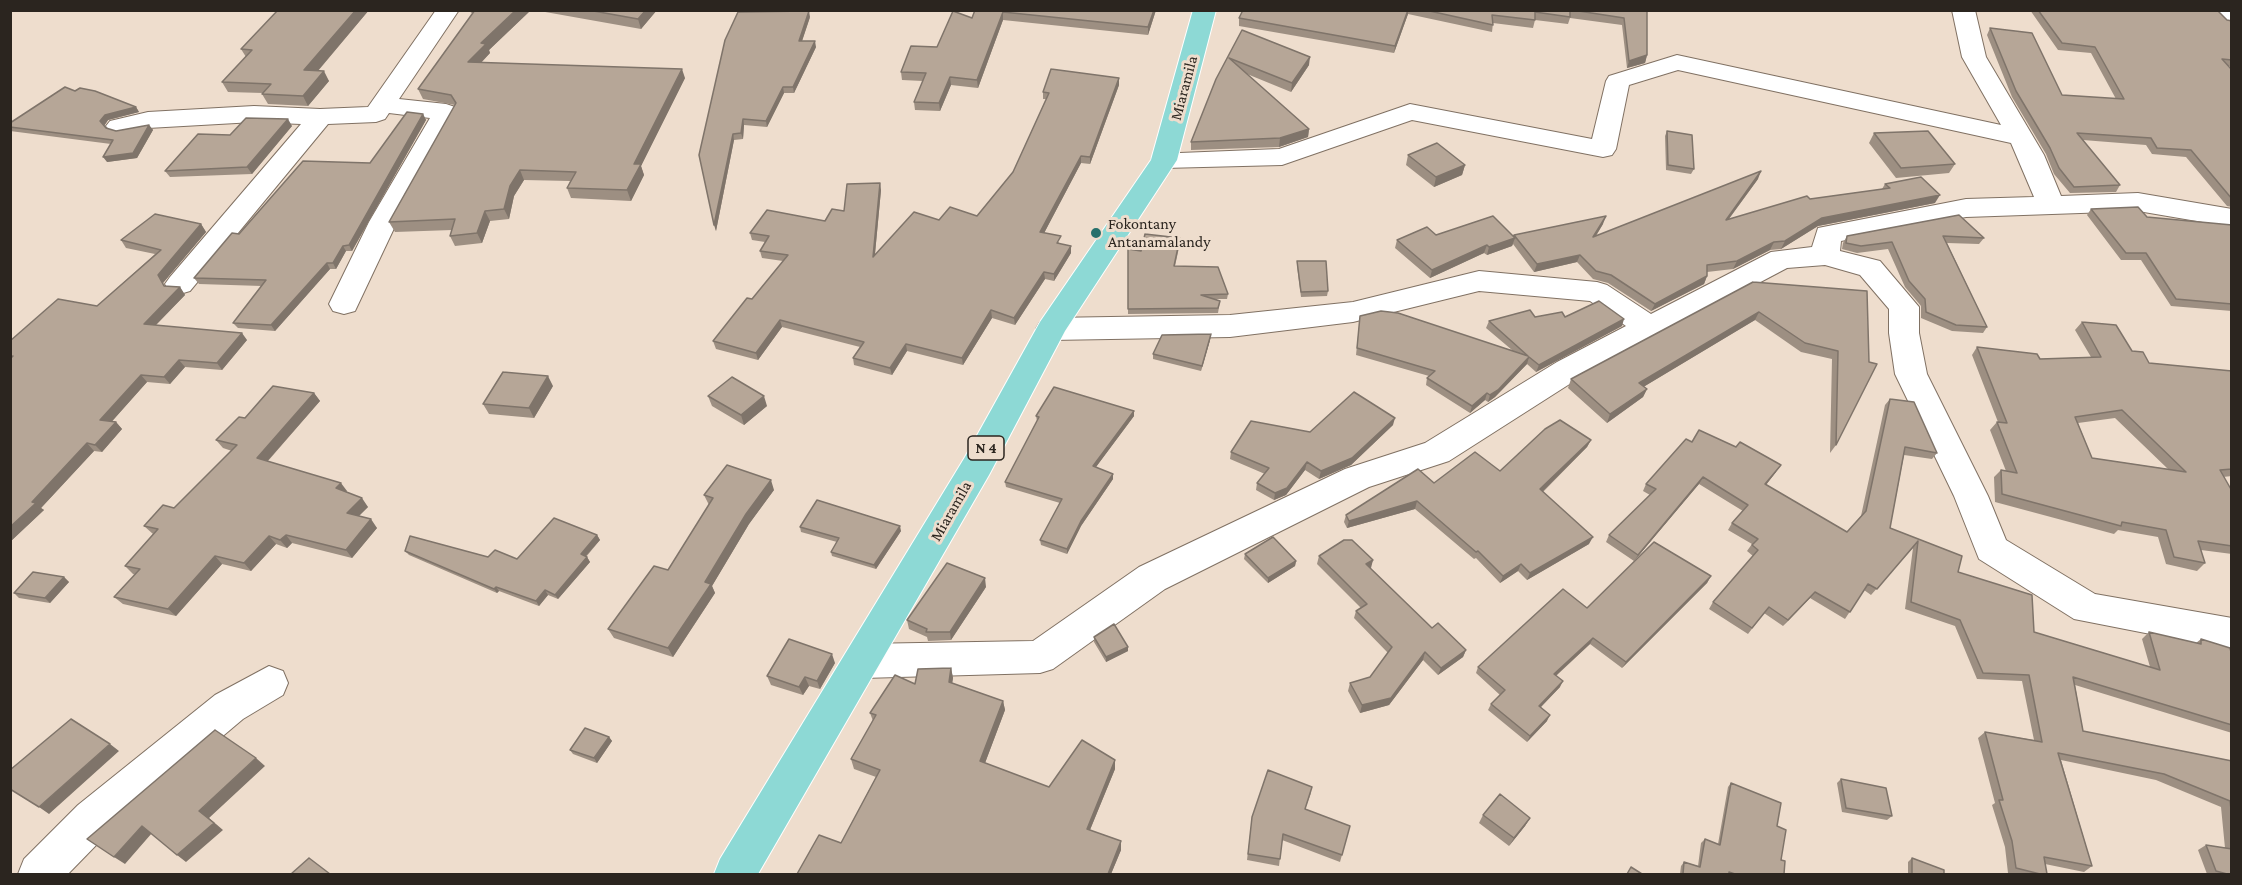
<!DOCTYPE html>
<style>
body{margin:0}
#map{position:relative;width:2242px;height:885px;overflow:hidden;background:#eeddcd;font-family:"Crimson Pro",serif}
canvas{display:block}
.frame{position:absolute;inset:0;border:12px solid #2b251f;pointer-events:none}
</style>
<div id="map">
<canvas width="2242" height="885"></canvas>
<div class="frame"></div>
</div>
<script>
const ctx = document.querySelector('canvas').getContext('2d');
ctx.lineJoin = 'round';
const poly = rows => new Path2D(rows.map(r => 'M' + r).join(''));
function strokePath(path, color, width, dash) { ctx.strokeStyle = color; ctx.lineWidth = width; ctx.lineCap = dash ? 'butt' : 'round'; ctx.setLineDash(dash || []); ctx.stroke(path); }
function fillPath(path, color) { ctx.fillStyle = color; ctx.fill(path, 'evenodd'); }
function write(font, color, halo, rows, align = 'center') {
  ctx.font = font + ' "Crimson Pro",serif'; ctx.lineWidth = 6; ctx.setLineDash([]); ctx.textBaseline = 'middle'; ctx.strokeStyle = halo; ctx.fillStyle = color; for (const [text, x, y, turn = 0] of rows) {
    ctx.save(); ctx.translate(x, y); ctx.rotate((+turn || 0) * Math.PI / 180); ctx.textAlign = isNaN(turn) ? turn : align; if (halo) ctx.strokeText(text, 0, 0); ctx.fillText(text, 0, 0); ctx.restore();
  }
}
const minor = poly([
 [436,10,459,10,399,99,446,104,455,107,459,112,397,222,355,311,344,314,333,311,329,304,369,222,430,118,389,113,385,119,376,122,328,124,190,291,180,294,170,291,165,284,170,277,301,124,254,122,148,128,119,134,110,131,106,126,110,121,148,112,254,106,320,109,368,107,436,10],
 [1952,10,1975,10,1986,57,2044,155,2061,196,2138,193,2232,209,2232,227,2138,211,1966,217,1841,241,1840,251,1880,261,1919,307,1919,333,1927,374,1988,496,2006,540,2095,594,2232,618,2232,650,2074,619,1979,559,1954,496,1895,374,1889,333,1889,309,1860,275,1825,265,1787,268,1579,378,1449,461,1369,487,1165,589,1053,669,1040,673,863,678,850,673,844,661,850,649,863,644,1033,641,1139,567,1345,469,1425,443,1557,362,1626,326,1590,301,1479,291,1353,322,1230,337,1051,340,1040,336,1036,329,1040,322,1051,318,1230,315,1353,302,1479,271,1597,282,1607,285,1651,314,1771,252,1812,247,1818,228,1966,199,2034,197,2011,143,1678,70,1629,85,1616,149,1612,155,1603,157,1412,120,1282,165,1164,168,1155,166,1151,160,1155,154,1279,149,1410,104,1592,139,1606,81,1609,76,1677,55,2001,125,1962,57,1952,10],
 [2208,10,2232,10,2232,26,2224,24,2208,10],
 [269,666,283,671,288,683,283,695,243,719,108,833,68,874,18,874,24,859,78,805,215,695,269,666]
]);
const major = poly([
 [1193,10,1216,10,1177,160,1065,331,989,475,758,874,714,874,720,859,965,457,1040,322,1151,160,1193,10]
]);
const wall = poly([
 [278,10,369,10,318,71,329,81,308,106,268,104,262,94,263,93,228,92,222,82,246,57,241,49],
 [468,10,531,10,489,50,490,53,481,63,685,78,641,166,644,175,631,201,571,198,567,188,570,181,524,180,514,196,509,219,490,221,482,243,455,246,450,236,452,230,395,232,389,222,455,105,423,99,418,89,473,14],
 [534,10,657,10,641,29],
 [975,10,1156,10,1148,35,1003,20,978,88,951,85,940,111,915,110,914,102,923,81,902,80,901,72,937,47,972,18],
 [1243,10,1647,10,1647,55,1645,63,1627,68,1622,25,1570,18,1568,24,1535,20,1533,28,1493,23,1492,32,1408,14,1394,53,1239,26,1239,18],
 [2030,10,2217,10,2227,20,2232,21,2232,66,2228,66,2232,71,2232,207,2227,206,2186,157,2152,154,2146,145,2083,140,2120,185,2116,192,2070,193,2054,174,2046,154,2012,97,1987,35,1990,28,2062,95,2116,99,2091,53,2058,50],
 [810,17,802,41,816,47,794,93,784,93,767,127,744,125,743,139,734,140,716,231,699,155],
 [1242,30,1309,65,1291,92,1247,74,1309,129,1308,137,1279,147,1191,150,1191,142],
 [1119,78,1119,85,1090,164,1081,163,1044,233,1061,244,1071,246,1071,253,1054,281,1045,279,1015,325,992,318,963,365,907,351,892,375,854,365,853,358,860,347,782,327,758,360,716,349,713,341,752,299,783,261,762,258,760,251,765,242,752,240,750,233,825,221,881,190,875,254,939,220,977,216,1013,172,1046,99,1043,99,1043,92],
 [75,91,136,107,139,112,108,120,104,126,106,128,116,131,149,125,153,130,137,158,107,162,111,144,10,131,10,123],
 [423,114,426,120,352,251,346,251,336,269,330,269,275,331,238,328,233,323,262,286,199,284,194,278,239,234,370,163],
 [292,126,252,174,170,177,165,171,230,135],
 [1667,131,1694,169,1691,174,1666,170,1665,136],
 [1874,133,1955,164,1949,173,1896,178,1869,143],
 [1408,155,1465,165,1462,175,1434,187,1406,165],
 [1758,179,1729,219,1810,199,1882,189,1885,184,1935,203,1818,226,1781,249,1770,250,1733,269,1707,272,1707,276,1704,284,1651,311,1608,283,1593,279,1577,262,1534,272,1513,244,1512,246,1487,255,1484,253,1430,278,1395,248,1397,240,1436,235,1514,237,1514,235,1603,224,1596,236],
 [2091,209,2147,217,2232,225,2232,311,2171,306,2141,260,2121,260,2087,215],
 [1959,215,1984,238,1979,244,1947,243,1987,327,1983,333,1952,331,1921,318,1921,306,1905,287,1888,249,1857,253,1842,249,1843,243,1847,236],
 [201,224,206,232,163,283,165,286,180,287,185,295,156,325,247,340,222,370,185,367,170,384,147,382,112,421,116,422,122,429,102,452,94,451,41,508,44,510,11,541,97,306,155,254,126,248,121,240],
 [1180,243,1175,266,1228,294,1227,299,1215,299,1220,301,1218,313,1128,314,1128,249,1141,251],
 [1297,261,1328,291,1327,296,1301,297,1297,266],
 [1753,282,1867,291,1836,445,1830,453,1832,359,1801,352,1755,320,1643,387,1647,389,1643,397,1607,423,1568,388,1571,379],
 [1360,316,1512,350,1486,328,1489,321,1535,317,1565,317,1622,326,1536,372,1527,364,1495,397,1488,402,1485,400,1470,413,1426,385,1427,378,1429,376,1356,355],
 [2082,322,2132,351,2149,363,2232,371,2232,476,2223,477,2232,491,2232,554,2201,550,2205,563,2197,571,2166,564,2158,537,2118,530,2114,534,1995,502,1994,477,2001,470,2006,471,1990,430,1997,422,1998,422,1972,355,1977,347,2040,359,2091,357,2075,330],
 [2115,418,2168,469,2092,458,2078,423],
 [1210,340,1201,371,1153,359,1153,354],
 [553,386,534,418,489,414,483,404],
 [314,393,320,401,268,461,347,491,346,492,368,507,358,516,377,528,352,558,292,543,287,548,276,544,251,571,222,564,176,616,123,604,114,597,135,575,133,574,125,566,153,534,144,526,174,508,232,451,223,448,216,440,245,418],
 [708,396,767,406,744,425,712,406],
 [1890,399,1937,453,1932,459,1904,455,1890,528,1962,556,1958,572,2034,632,2150,667,2142,639,2149,632,2196,643,2201,639,2232,656,2232,733,2075,685,2083,731,2232,761,2232,874,2207,874,2198,850,2206,845,2225,848,2221,807,2156,780,2061,760,2092,866,2084,872,2045,864,2047,874,2014,874,2008,873,2005,847,1992,805,1995,803,1978,738,1985,732,2034,740,2022,681,1977,679,1955,626,1905,609,1913,548,1871,595,1864,590,1845,619,1810,598,1783,626,1764,613,1748,634,1709,609,1713,602,1753,556,1747,551,1752,544,1728,530,1732,523,1743,511,1699,484,1634,561,1606,542,1609,535,1650,495,1643,491,1646,484,1692,442,1776,472,1766,485,1847,532,1861,516,1885,405],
 [1134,411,1134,416,1096,467,1113,479,1081,526,1067,554,1041,545,1040,540,1060,503,1006,487,1005,482,1037,421,1036,416],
 [1393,425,1351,465,1319,479,1305,470,1286,495,1274,500,1256,490,1257,483,1265,474,1230,459,1231,452,1310,432],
 [1591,440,1587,447,1543,492,1589,544,1527,580,1518,571,1500,583,1476,558,1474,559,1415,509,1347,528,1344,522,1346,515,1434,483,1500,471],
 [774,490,749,524,712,586,715,593,673,657,614,638,608,629,668,570,709,505,704,495],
 [800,527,901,531,876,569,832,556,831,552,837,542,801,532],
 [597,535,600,540,586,557,587,557,590,562,558,599,548,595,539,606,499,591,497,593,409,555,405,551,517,559],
 [1245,554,1296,561,1295,566,1268,583,1244,559],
 [1319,556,1373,560,1370,568,1432,628,1466,650,1463,657,1438,675,1423,660,1389,705,1360,713,1348,691,1350,683,1370,677,1388,653,1354,618,1356,611,1361,608,1317,564],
 [1711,576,1707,583,1622,668,1590,644,1556,676,1560,687,1541,707,1547,721,1527,742,1488,710,1491,704,1500,695,1476,673,1478,667,1587,608],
 [64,577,69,582,50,603,19,598,14,593],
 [986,587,951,640,928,641,927,637,909,629,907,620],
 [1094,637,1128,651,1106,662,1094,642],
 [835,663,820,689,809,686,803,695,771,685,767,676],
 [951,668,953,678,952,683,1003,701,1005,710,985,763,1049,787,1115,760,1115,769,1090,830,1121,850,1111,874,797,874,841,843,876,777,854,769,851,759,873,721,870,713,915,684],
 [609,737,612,741,597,763,573,754,570,750],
 [1841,779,1892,816,1887,820,1842,812,1837,783],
 [1731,783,1777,826,1784,874,1680,874,1681,866,1684,862,1698,866,1701,843,1705,839,1718,844,1728,787],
 [1311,793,1305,809,1350,826,1340,862,1282,840,1279,866,1247,860,1252,817],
 [1483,815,1530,818,1525,826,1509,846,1479,823],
 [1912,858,1944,874,1908,874,1908,862]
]);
const shadedWall = poly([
 [356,10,369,10,310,80,304,70],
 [516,10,531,10,489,50,490,53,472,72,468,62,481,43],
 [646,10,657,10,641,29,638,19],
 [1154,10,1156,10,1148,35,1148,27],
 [1408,10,1408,14,1394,53,1395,46],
 [809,11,810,17,800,47,799,41],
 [1003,12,1003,20,978,88,977,80],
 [815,41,816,47,794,93,793,87],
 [1647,55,1645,63,1627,68,1629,61],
 [1310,57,1309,65,1291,92,1292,83],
 [682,69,685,78,641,166,644,175,631,201,627,190,634,164],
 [324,71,329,81,308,106,303,96],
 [950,77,951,85,940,111,939,103],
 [1119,78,1119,85,1090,164,1090,157],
 [783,87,784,93,767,127,766,121],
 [136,107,139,112,108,120,104,126,100,121,105,115],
 [423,114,426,120,352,251,349,245],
 [288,119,292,126,252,174,247,167],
 [743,119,744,125,743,139,741,133],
 [149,125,153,130,137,158,107,162,103,157],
 [1309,129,1308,137,1279,147,1280,138],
 [733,134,734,140,716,231,714,225],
 [1081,156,1081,163,1041,239,1040,232],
 [1465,165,1462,175,1434,187,1436,177],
 [520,170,524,180,514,196,509,219,504,209,510,186],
 [1761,171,1758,179,1722,228,1726,220],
 [880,183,881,190,874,264,873,257],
 [1940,195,1935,203,1818,226,1781,249,1785,241,1822,218],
 [485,211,490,221,482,243,477,233],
 [1606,216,1603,224,1590,245,1593,237],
 [201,224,206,232,163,283,169,293,158,275],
 [1515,238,1512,246,1487,255,1489,247],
 [1774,242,1770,250,1733,269,1737,261],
 [1487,245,1484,253,1430,278,1432,270],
 [343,246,346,251,336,269,333,263],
 [1071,246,1071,253,1054,281,1054,274],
 [1580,255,1577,262,1534,272,1537,264],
 [327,263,330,269,275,331,271,325],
 [1044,272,1045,279,1015,325,1014,318],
 [1707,276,1704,284,1651,311,1655,304],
 [180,287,185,295,150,331,144,324],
 [991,310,992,318,963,365,962,358],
 [1759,312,1755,320,1635,392,1639,383],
 [1624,319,1622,326,1536,372,1539,365],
 [780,320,782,327,758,360,756,353],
 [242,333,247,340,222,370,217,363],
 [1211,334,1210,340,1201,371,1202,366],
 [906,344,907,351,892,375,890,368],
 [1529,357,1527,364,1495,397,1488,402,1490,395],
 [179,360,185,367,170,384,164,377],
 [141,375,147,382,107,427,100,420],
 [548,376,553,386,534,418,529,408],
 [1647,389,1643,397,1607,423,1610,414],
 [314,393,320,401,263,466,257,458],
 [1487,393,1485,400,1470,413,1472,406],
 [764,396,767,406,744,425,741,415],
 [1134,411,1134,416,1093,471,1093,466],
 [1395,418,1393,425,1351,465,1319,479,1321,471],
 [116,422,122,429,102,452,95,445],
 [1591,440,1587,447,1537,497,1540,489],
 [87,443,94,451,41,508,44,510,11,541,10,527,32,502],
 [1307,462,1305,470,1286,495,1274,500,1275,493],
 [1781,465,1776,472,1761,491,1765,484],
 [1113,474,1113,479,1081,526,1067,554,1067,549,1081,521],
 [1703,477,1699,484,1634,561,1638,555],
 [771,480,774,490,749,524,712,586,715,593,673,657,668,648,705,582,746,514],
 [341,483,347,491,342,496,336,488],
 [362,498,368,507,353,522,347,513],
 [1417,501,1415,509,1347,528,1349,521],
 [371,519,377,528,352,558,346,550],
 [900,526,901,531,876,569,874,565],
 [286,535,292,543,287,548,280,540],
 [597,535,600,540,583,559,581,554],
 [269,536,276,544,251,571,244,563],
 [1593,537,1589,544,1527,580,1530,573],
 [215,556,222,564,176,616,168,609],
 [587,557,590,562,558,599,555,595],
 [1373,560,1371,568,1364,572,1366,564],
 [1296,561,1295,566,1268,583,1268,578],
 [1521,564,1518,571,1500,583,1503,576],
 [1711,576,1707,583,1622,668,1626,662],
 [64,577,69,582,50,603,45,598],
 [985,578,986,587,951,640,950,632],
 [496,587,499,591,497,593,494,589],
 [545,590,548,595,539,606,536,601],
 [1815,592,1810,598,1783,626,1788,620],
 [1593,638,1590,644,1551,680,1554,674],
 [1128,647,1128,651,1106,662,1106,657],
 [1466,650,1463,657,1438,675,1441,668],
 [1425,652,1423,660,1389,705,1360,713,1362,705],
 [832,654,835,663,820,689,817,681],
 [951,668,953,678,951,691,949,682],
 [805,677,809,686,803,695,799,687],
 [1563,681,1560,687,1536,712,1539,706],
 [1003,701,1005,710,982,771,980,761],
 [1550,715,1547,721,1527,742,1530,736],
 [609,737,612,741,597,763,594,758],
 [110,744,119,751,49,814,39,807],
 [256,758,265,766,209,818,223,830,186,862,177,855,199,811],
 [1115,760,1115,769,1087,837,1087,829],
 [1530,818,1525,826,1509,846,1514,838],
 [142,826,152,833,125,864,114,857],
 [1121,841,1121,850,1111,874,1108,874]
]);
const building = poly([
 [278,10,356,10,304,70,324,71,303,96,262,94,271,84,222,82,252,50,241,49,278,10],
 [475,10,516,10,481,43,486,44,468,62,682,69,634,164,641,164,627,190,567,188,576,172,520,170,510,186,504,209,485,211,477,233,450,236,455,219,389,222,456,103,451,95,418,89,475,10],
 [588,10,646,10,638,19,588,10],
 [975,10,1154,10,1148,27,1003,12,977,80,950,77,939,103,914,102,926,73,901,72,911,46,937,47,953,11,972,18,975,10],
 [1243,10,1408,10,1395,46,1239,18,1243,10],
 [1425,10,1570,10,1570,17,1535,12,1535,20,1492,15,1493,25,1425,10],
 [1572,10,1647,10,1647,55,1629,61,1624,18,1572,10],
 [2038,10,2217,10,2227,20,2232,21,2232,60,2222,59,2232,70,2232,199,2191,150,2157,148,2151,138,2077,133,2120,185,2074,187,2059,168,2050,148,2016,91,1990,28,2032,33,2062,95,2124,99,2095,47,2062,43,2038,10],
 [809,11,799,41,815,41,793,87,783,87,766,121,743,119,741,133,733,134,714,225,699,155,725,40,738,12,809,11],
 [1242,30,1310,57,1292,83,1229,58,1309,129,1280,138,1191,142,1216,79,1242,30],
 [1051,69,1119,78,1090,157,1081,156,1040,232,1061,236,1057,243,1071,246,1054,274,1044,272,1014,318,991,310,962,358,906,344,890,368,853,358,864,342,780,320,756,353,713,341,747,298,752,299,788,255,760,251,769,236,750,233,767,210,825,221,832,209,844,211,847,184,880,183,873,257,914,212,939,220,950,207,977,216,1013,172,1049,93,1043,92,1051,69],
 [65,87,75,91,80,88,95,91,136,107,105,115,100,121,106,128,116,131,149,125,133,153,103,157,113,140,10,127,10,123,65,87],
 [407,112,423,114,349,245,343,246,333,263,327,263,271,325,233,323,266,280,194,278,232,233,239,234,303,161,370,163,407,112],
 [246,118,288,119,247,167,165,171,198,134,230,135,246,118],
 [1667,131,1692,135,1694,169,1668,165,1667,131],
 [1928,131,1955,164,1901,168,1874,133,1928,131],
 [1437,143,1465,165,1436,177,1408,155,1437,143],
 [1761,171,1726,220,1807,196,1810,199,1890,188,1885,184,1921,177,1940,195,1822,218,1785,241,1774,242,1737,261,1707,265,1707,276,1655,304,1611,275,1596,271,1580,255,1537,264,1514,235,1606,216,1593,237,1761,171],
 [2138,207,2147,217,2232,225,2232,304,2176,299,2146,253,2126,253,2091,209,2138,207],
 [155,214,201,224,158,275,164,286,180,287,144,324,242,333,217,363,179,360,164,377,141,375,100,420,116,422,95,445,87,443,32,502,36,503,10,527,10,359,13,356,10,357,10,341,58,299,97,306,161,250,121,240,155,214],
 [1959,215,1984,238,1943,236,1987,327,1956,325,1926,312,1925,299,1909,281,1892,242,1861,246,1846,243,1847,236,1959,215],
 [1493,216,1515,238,1489,247,1487,245,1432,270,1397,240,1427,227,1436,235,1493,216],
 [1145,234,1180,238,1174,266,1218,267,1228,294,1201,295,1220,301,1218,308,1128,309,1128,249,1141,251,1145,234],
 [1297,261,1326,261,1328,291,1301,292,1297,261],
 [1753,282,1867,291,1869,362,1877,364,1836,445,1838,351,1805,343,1759,312,1639,383,1647,389,1610,414,1571,379,1753,282],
 [1599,301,1624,319,1539,365,1529,357,1498,390,1490,395,1487,393,1472,406,1427,378,1435,371,1357,348,1360,316,1381,311,1398,313,1528,356,1489,321,1530,310,1535,317,1562,312,1565,317,1599,301],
 [2082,322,2116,325,2132,351,2143,352,2149,363,2232,371,2232,469,2220,470,2232,491,2232,546,2198,541,2205,563,2174,557,2166,530,2122,522,2121,526,2002,494,2001,470,2017,473,1997,422,2007,423,1977,347,2037,354,2040,359,2101,357,2082,322],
 [2122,410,2186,472,2092,458,2075,417,2122,410],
 [1211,334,1202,366,1153,354,1162,335,1211,334],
 [503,372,548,376,529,408,483,404,503,372],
 [732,377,764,396,741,415,708,396,732,377],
 [273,386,314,393,257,458,341,483,336,488,362,498,347,513,371,519,346,550,286,535,280,540,269,536,244,563,215,556,168,609,114,597,140,569,125,566,158,529,144,526,163,505,174,508,237,445,216,440,239,417,245,418,273,386],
 [1054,387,1134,411,1093,466,1113,474,1081,521,1067,549,1040,540,1062,499,1005,482,1039,417,1036,416,1054,387],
 [1354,392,1395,418,1352,458,1321,471,1307,462,1287,488,1275,493,1257,483,1269,468,1231,452,1251,421,1310,432,1354,392],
 [1890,399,1914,402,1937,453,1905,447,1890,528,1962,556,1958,572,2032,595,2034,632,2160,670,2149,632,2201,644,2201,639,2230,648,2232,656,2232,725,2073,677,2083,731,2232,761,2232,818,2230,801,2164,774,2058,753,2092,866,2044,857,2047,874,2040,874,2016,868,2012,841,1999,800,2003,800,1985,732,2042,742,2029,675,1983,673,1960,620,1911,602,1918,541,1877,589,1868,584,1850,612,1815,592,1788,620,1769,607,1752,628,1713,602,1758,550,1752,545,1758,539,1732,523,1748,505,1703,477,1638,555,1609,535,1656,489,1646,484,1686,439,1692,442,1699,430,1736,447,1740,442,1781,465,1765,484,1847,532,1866,511,1890,399],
 [1560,420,1591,440,1540,489,1593,537,1530,573,1521,564,1503,576,1478,551,1476,552,1417,501,1349,521,1346,515,1418,469,1434,483,1475,452,1500,471,1545,429,1560,420],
 [727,465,771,480,746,514,705,582,711,584,668,648,608,629,654,566,668,570,713,498,704,495,727,465],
 [817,500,900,526,874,565,831,552,839,538,800,527,817,500],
 [554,518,597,535,581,554,587,557,555,595,545,590,536,601,496,587,494,589,405,551,410,536,488,557,495,550,517,559,554,518],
 [1273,537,1296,561,1268,578,1245,554,1273,537],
 [1344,540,1352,540,1373,560,1366,564,1432,628,1438,623,1466,650,1441,668,1425,652,1391,698,1362,705,1350,683,1370,677,1392,647,1356,611,1367,604,1319,556,1344,540],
 [1654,542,1711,576,1626,662,1593,638,1554,674,1563,681,1539,706,1550,715,1530,736,1491,704,1505,690,1478,667,1563,589,1587,608,1654,542],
 [947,563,985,578,950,632,926,632,927,629,907,620,947,563],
 [33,572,64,577,45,598,14,593,33,572],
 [1114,624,1128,647,1106,657,1094,637,1114,624],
 [789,639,832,654,817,681,805,677,799,687,767,676,789,639],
 [951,668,949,682,1003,701,980,761,1049,787,1082,740,1115,760,1087,829,1121,841,1108,874,797,874,819,835,841,843,880,770,851,759,876,715,870,713,895,675,915,684,918,669,951,668],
 [71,719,110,744,39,807,10,789,10,770,71,719],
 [585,728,609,737,594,758,570,750,585,728],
 [215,730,256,758,199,811,214,823,177,855,142,826,114,857,87,839,215,730],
 [1268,770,1312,787,1305,809,1350,826,1342,855,1283,834,1280,859,1248,854,1252,817,1268,770],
 [1841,779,1886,788,1892,816,1846,808,1841,779],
 [1731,783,1781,803,1777,826,1786,830,1781,860,1785,861,1784,874,1735,874,1729,872,1729,874,1683,874,1684,862,1700,867,1705,839,1720,845,1731,783],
 [1500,794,1530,818,1514,838,1483,815,1500,794],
 [2206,845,2232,849,2232,874,2227,874,2216,871,2206,845],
 [309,858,330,874,291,874,309,858],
 [1912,858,1944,870,1944,874,1912,874,1912,858],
 [1631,867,1642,874,1627,874,1631,867]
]);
const markers = [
 [1096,233,6,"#26706b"]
];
const shields = [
 [986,448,36]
];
const shieldNames = [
 ["N 4",986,448]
];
const streetNames = [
 ["Miaramila",1184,88,-75],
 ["Miaramila",951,511,-60]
];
const poiNames = [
 ["Fokontany",1108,224],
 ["Antanamalandy",1108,242]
];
strokePath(minor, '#807163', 2);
strokePath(major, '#fff', 2);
fillPath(minor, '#fff');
fillPath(major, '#8dd9d5');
fillPath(wall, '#9d8f82');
fillPath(shadedWall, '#7f746a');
fillPath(building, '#b6a697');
strokePath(building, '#7f746a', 1.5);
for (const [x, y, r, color] of markers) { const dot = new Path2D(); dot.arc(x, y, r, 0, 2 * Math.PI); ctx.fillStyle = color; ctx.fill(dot); strokePath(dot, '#eeddcd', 2); }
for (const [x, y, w] of shields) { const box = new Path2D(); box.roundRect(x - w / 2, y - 12, w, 24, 4.5); ctx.fillStyle = '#eeddcd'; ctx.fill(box); strokePath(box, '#2b251f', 1.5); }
write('bold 15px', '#2b251f', null, shieldNames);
write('16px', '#2b251f', '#eeddcd', streetNames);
write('16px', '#2b251f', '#eeddcd', poiNames, 'left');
</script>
